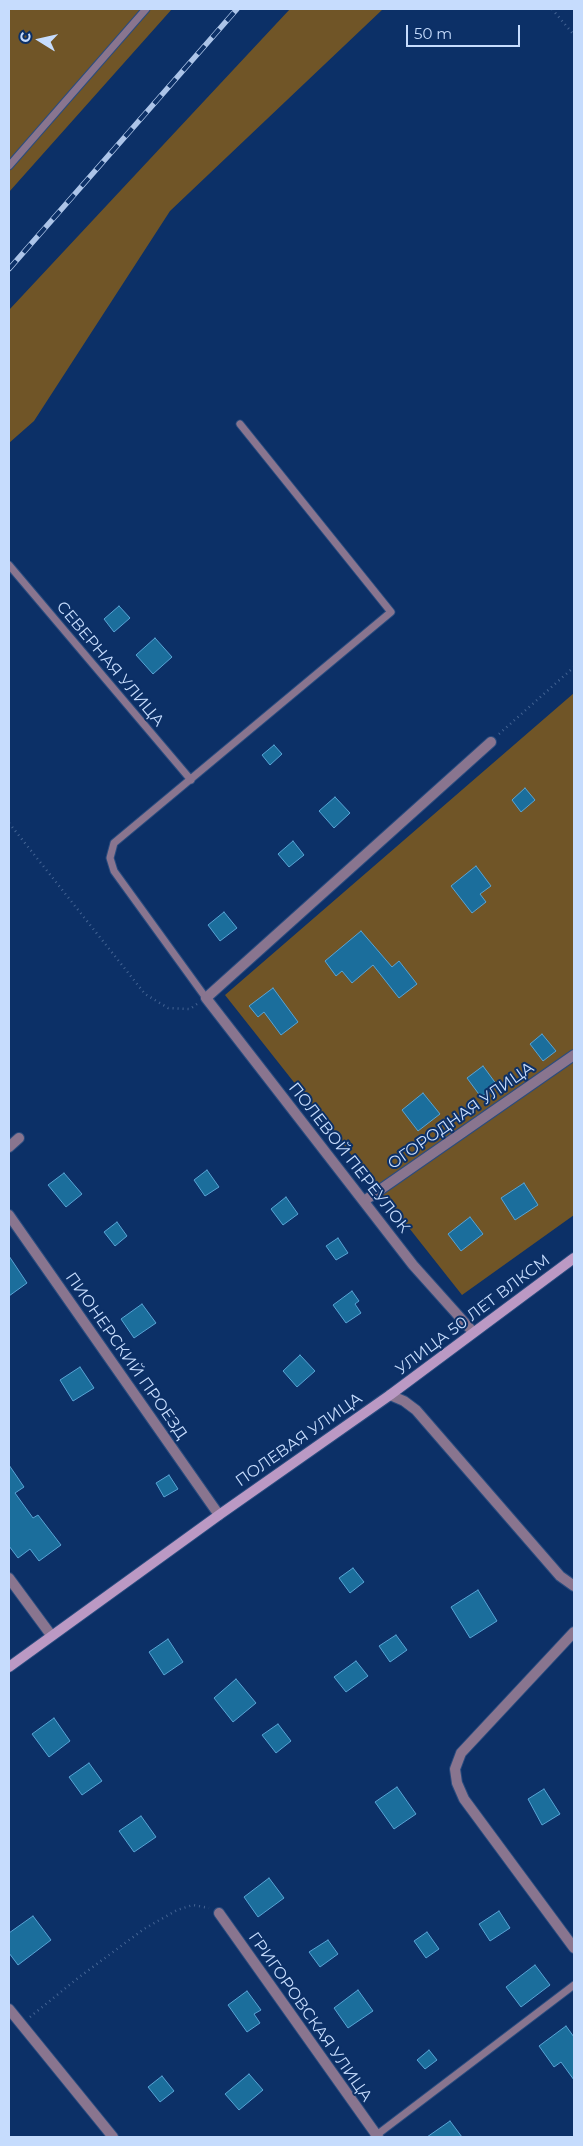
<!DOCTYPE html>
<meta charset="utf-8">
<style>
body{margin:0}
#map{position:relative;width:583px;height:2146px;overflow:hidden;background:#0c3067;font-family:Montserrat,sans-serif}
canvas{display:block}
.frame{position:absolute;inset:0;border:10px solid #c6dcfd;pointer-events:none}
.north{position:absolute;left:15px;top:15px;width:50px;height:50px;-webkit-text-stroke:4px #0c3067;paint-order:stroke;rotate:280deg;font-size:14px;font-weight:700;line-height:20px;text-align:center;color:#c6dcfd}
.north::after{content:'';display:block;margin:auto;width:18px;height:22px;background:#c6dcfd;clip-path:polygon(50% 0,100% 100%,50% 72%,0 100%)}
.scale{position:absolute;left:406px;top:25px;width:114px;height:22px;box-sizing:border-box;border:2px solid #c6dcfd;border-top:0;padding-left:6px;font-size:15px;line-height:18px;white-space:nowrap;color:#c6dcfd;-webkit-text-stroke:4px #0c3067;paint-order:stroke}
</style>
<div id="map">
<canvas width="583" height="2146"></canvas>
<div class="frame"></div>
<div class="north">С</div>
<div class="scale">50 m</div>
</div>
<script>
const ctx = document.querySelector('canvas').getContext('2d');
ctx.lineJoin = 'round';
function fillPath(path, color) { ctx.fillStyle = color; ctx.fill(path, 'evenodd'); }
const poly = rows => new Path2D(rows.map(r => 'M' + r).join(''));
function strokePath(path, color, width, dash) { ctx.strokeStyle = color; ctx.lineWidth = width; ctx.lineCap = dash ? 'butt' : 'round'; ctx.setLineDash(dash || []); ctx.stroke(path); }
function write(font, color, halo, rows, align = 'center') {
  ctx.font = font + ' Montserrat,sans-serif'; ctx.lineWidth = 4; ctx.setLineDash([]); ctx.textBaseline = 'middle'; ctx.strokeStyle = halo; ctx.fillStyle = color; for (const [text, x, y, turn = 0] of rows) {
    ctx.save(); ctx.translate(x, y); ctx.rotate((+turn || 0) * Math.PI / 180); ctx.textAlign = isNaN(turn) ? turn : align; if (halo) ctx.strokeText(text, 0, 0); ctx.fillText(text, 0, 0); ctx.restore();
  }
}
const green = poly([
 [9,9,172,9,9,192],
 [290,9,383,9,170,211,34,421,9,443,9,310],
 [574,693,574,1215,462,1295,225,995]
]);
const building = poly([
 [119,606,130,618,114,632,104,619,119,606],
 [155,638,172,657,153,674,136,655,155,638],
 [274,745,282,754,270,765,262,755,274,745],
 [525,788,535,800,521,812,512,800,525,788],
 [335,797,350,813,334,828,319,811,335,797],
 [293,841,304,855,289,867,278,854,293,841],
 [476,866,491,886,480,894,486,902,472,913,451,886,476,866],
 [224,912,237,928,220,941,208,925,224,912],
 [361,931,392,967,399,961,417,984,399,998,373,965,352,983,342,971,336,976,325,961,361,931],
 [273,988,298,1022,281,1035,264,1012,258,1017,249,1006,273,988],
 [542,1034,556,1051,543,1061,530,1044,542,1034],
 [483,1066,497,1085,481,1097,467,1078,483,1066],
 [423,1093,440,1114,418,1131,402,1110,423,1093],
 [207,1170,219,1187,205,1196,194,1180,207,1170],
 [64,1173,82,1194,66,1207,48,1185,64,1173],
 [524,1183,538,1205,515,1220,501,1198,524,1183],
 [286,1197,298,1214,283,1225,271,1209,286,1197],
 [470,1217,483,1234,461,1251,448,1234,470,1217],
 [117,1222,127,1236,115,1246,104,1232,117,1222],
 [338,1238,348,1253,336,1260,326,1246,338,1238],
 [9,1256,27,1283,9,1296,9,1256],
 [352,1291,359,1301,355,1304,361,1313,346,1323,333,1305,352,1291],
 [142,1304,156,1323,134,1338,121,1319,142,1304],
 [300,1355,315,1371,297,1387,283,1371,300,1355],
 [80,1367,94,1388,73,1401,60,1380,80,1367],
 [9,1465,24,1487,15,1493,33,1518,38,1515,61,1545,39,1561,30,1549,18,1558,9,1546,9,1465],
 [169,1475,178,1489,164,1497,156,1483,169,1475],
 [353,1568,364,1582,350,1593,339,1578,353,1568],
 [478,1590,497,1621,470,1638,451,1607,478,1590],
 [396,1635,407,1650,390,1662,379,1646,396,1635],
 [168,1639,183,1662,164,1675,149,1652,168,1639],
 [356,1661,368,1676,346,1692,334,1677,356,1661],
 [236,1679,256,1703,233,1722,214,1698,236,1679],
 [54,1718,70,1741,49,1757,32,1734,54,1718],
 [278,1724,291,1741,276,1753,262,1735,278,1724],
 [89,1763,102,1781,82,1795,69,1777,89,1763],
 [397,1787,416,1814,394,1829,375,1802,397,1787],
 [544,1789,560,1814,542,1825,528,1799,544,1789],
 [141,1816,156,1837,134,1852,119,1831,141,1816],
 [269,1878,284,1898,258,1917,244,1897,269,1878],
 [499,1911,510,1928,490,1941,479,1924,499,1911],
 [33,1916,51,1940,18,1965,9,1953,9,1933,33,1916],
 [427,1932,439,1949,426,1958,414,1941,427,1932],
 [328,1940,338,1954,320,1967,309,1952,328,1940],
 [535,1965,550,1985,521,2007,506,1987,535,1965],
 [358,1990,373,2011,348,2028,334,2008,358,1990],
 [247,1991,261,2010,254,2014,260,2023,247,2032,228,2005,247,1991],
 [566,2026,574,2037,574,2080,561,2062,554,2067,539,2046,566,2026],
 [429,2050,437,2060,425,2069,417,2060,429,2050],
 [249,2074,263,2090,239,2110,225,2094,249,2074],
 [162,2076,174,2091,160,2102,148,2087,162,2076],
 [450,2121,462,2137,427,2137,450,2121]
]);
const path = poly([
 [552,9,574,35],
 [499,734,574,667],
 [9,823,145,994,168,1008,190,1009,197,1004],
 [30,2017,78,1978,144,1929,177,1910,193,1905,209,1908]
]);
const lane = poly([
 [9,166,146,9],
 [9,565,191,780],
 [206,998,114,871,110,858,114,843,391,612,240,424],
 [374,2137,574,1985]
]);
const street = poly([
 [9,1147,19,1138],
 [364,1201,574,1055],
 [9,1215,219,1515],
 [473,1332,413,1265,206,998,491,742],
 [390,1395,404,1401,416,1410,560,1576,574,1586],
 [9,1578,51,1635],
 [574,1632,461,1753,455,1769,457,1783,464,1799,574,1948],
 [219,1913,378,2137],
 [9,2009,113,2137]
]);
const secondary = poly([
 [9,1667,219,1515,390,1395,574,1258]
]);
const rail = poly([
 [9,269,237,9]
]);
const streetNames = [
 ["СЕВЕРНАЯ УЛИЦА",110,664,50],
 ["ОГОРОДНАЯ УЛИЦА",461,1116,-35],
 ["ПОЛЕВОЙ ПЕРЕУЛОК",349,1158,52],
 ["УЛИЦА 50 ЛЕТ ВЛКСМ",473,1315,-37],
 ["ПИОНЕРСКИЙ ПРОЕЗД",126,1356,55],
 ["ПОЛЕВАЯ УЛИЦА",299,1440,-35],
 ["ГРИГОРОВСКАЯ УЛИЦА",310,2017,55]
];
fillPath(green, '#705527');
fillPath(building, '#1b6e9c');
strokePath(building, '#58a4d5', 1);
strokePath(lane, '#2a4c7f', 9);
strokePath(street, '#2a4c7f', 12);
strokePath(secondary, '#2a4c7f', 12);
strokePath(path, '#446494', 2.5, [1, 4]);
strokePath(lane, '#89758f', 7);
strokePath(street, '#89758f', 10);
strokePath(secondary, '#bb99c4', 10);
strokePath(rail, '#acc4e8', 5.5);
strokePath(rail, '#0c3067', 4, [11]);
write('16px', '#c6dcfd', '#0c3067', streetNames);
</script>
